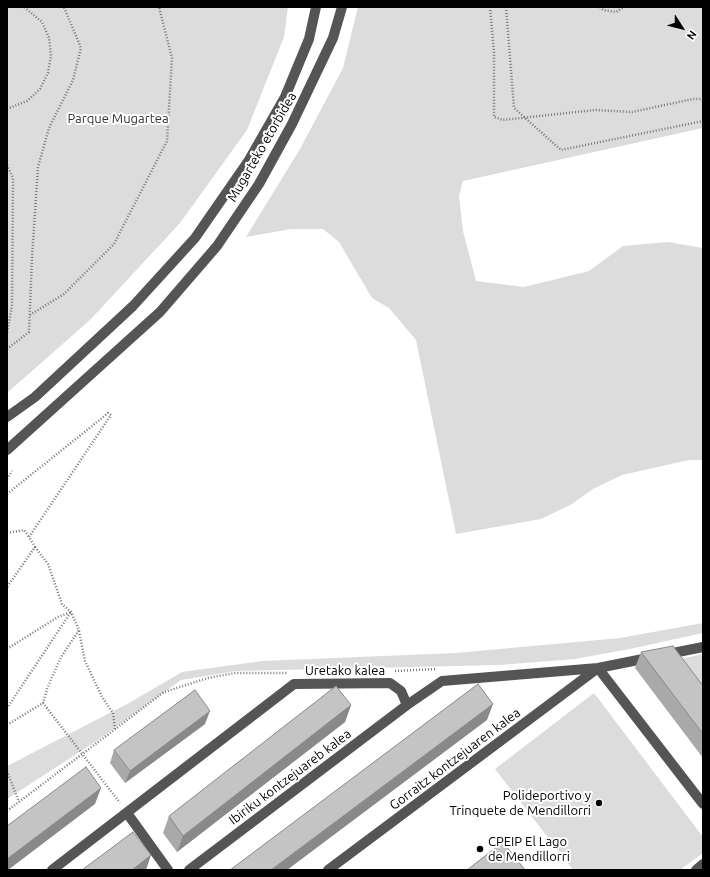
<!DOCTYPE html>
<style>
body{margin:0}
#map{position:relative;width:710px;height:877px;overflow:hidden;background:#fff;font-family:Ubuntu,sans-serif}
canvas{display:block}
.frame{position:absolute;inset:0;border:8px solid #000;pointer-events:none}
.north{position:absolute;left:662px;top:8px;width:40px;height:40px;-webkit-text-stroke:3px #fff;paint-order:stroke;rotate:126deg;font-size:11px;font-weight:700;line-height:16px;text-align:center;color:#000}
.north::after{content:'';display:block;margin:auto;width:14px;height:18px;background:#000;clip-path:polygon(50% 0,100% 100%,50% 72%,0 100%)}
</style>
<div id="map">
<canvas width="710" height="877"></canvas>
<div class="frame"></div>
<div class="north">N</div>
</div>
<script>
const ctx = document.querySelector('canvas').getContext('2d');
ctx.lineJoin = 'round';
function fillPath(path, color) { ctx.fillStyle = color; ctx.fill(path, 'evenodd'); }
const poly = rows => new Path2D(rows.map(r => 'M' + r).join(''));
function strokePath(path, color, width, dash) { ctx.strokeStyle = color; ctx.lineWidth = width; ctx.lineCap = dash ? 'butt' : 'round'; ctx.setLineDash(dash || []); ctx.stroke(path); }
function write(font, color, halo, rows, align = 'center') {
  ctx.font = font + ' Ubuntu,sans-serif'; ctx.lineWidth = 4; ctx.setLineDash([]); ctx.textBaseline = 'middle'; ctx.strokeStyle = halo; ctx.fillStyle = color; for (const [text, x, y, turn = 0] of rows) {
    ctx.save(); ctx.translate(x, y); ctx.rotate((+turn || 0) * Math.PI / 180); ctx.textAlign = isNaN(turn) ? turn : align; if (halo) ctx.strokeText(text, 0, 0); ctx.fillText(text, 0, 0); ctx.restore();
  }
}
const green = poly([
 [7,7,288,7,284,37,247,130,180,223,91,319,7,393],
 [358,7,703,7,703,128,463,181,459,196,463,231,476,281,524,287,589,271,623,246,668,242,703,248,703,460,689,460,622,475,593,489,572,504,541,519,456,534,416,340,389,308,372,298,339,242,323,229,291,229,246,237,300,149,343,68],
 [703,623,703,633,630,649,575,659,499,665,236,671,181,680,92,744,7,799,7,766,129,703,182,672,262,661,456,653,620,638],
 [703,654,703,710,667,662],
 [594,693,703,837,703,853,680,870,573,870,495,769]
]);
const path = poly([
 [490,7,494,53,494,117,503,120,595,110,632,112,693,99,703,99],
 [506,7,514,108,561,150,703,121],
 [600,7,603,10,616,12,624,7],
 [7,109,27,101,40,89,48,73,51,56,49,38,42,22,24,7],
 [7,165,13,178,12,306,7,333],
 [30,315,64,294,114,244,167,141,172,58,159,7],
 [7,349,29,332,32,258,38,167,49,128,73,80,81,48,64,7],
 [7,479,12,471],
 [7,494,97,422,108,413,111,415,29,537,35,547,7,587],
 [7,533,24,530,29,537],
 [35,547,48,564,62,604,71,612,79,630,61,657,47,689,43,703],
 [79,631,85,661,102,697,113,713,115,730],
 [7,649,58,617,71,612,7,708],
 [395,671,436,669],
 [7,725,43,703,120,803],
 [7,771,19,802],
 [7,811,164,692,208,678,235,673,288,673]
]);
const minor = poly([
 [7,417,35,397,133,306,195,238,249,160,285,97,309,39,316,7],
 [7,450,160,312,217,246,259,184,292,124,333,38,342,7],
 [598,668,703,804],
 [127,813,168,870],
 [52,870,294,684,390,683,401,691,407,705],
 [189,870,407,705,442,681,598,668,703,647],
 [328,870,598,668],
 [696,870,703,864]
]);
const wall = poly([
 [641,652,703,686,703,758,635,668],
 [351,705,345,722,177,852,163,833,169,816],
 [205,724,125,783,110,763,114,750]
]);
const shadedWall = poly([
 [493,704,487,720,287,870,271,870],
 [351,705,345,722,177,852,183,836],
 [210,711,205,724,125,783,130,771],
 [101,788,95,804,8,870,7,870,7,859],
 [151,855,146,870,132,870]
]);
const building = poly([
 [673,646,703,686,703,734,641,652,673,646],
 [478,684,493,704,271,870,230,870,478,684],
 [336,686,351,705,183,836,169,816,336,686],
 [195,690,210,711,130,771,114,750,195,690],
 [86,767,101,788,7,859,7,826,86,767],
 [133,832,151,855,132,870,82,870,133,832],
 [503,842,525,870,467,870,503,842]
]);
const markers = [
 [599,803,4,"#000"],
 [480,849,4,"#000"]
];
const parkNames = [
 ["Parque Mugartea",118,119]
];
const streetNames = [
 ["Mugarteko etorbidea",262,147,-60],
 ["Uretako kalea",345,671],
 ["Gorraitz kontzejuaren kalea",455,759,-37],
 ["Ibiriku kontzejuareb kalea",290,777,-37]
];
const poiNames = [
 ["Polideportivo y",591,796],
 ["Trinquete de Mendillorri",591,811],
 ["CPEIP El Lago",488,842,"left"],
 ["de Mendillorri",488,857,"left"]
];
fillPath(green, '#dcdcdc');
strokePath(path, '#777', 2.5, [1, 2]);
strokePath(minor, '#555', 10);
fillPath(wall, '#a9a9a9');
fillPath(shadedWall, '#898989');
fillPath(building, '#c4c4c4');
strokePath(building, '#898989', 1);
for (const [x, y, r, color] of markers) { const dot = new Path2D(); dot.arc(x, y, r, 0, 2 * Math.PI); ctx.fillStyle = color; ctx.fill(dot); strokePath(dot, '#fff', 1.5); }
write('13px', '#333', '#fff', parkNames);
write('13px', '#000', '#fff', streetNames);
write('13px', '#000', '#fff', poiNames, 'right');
</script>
